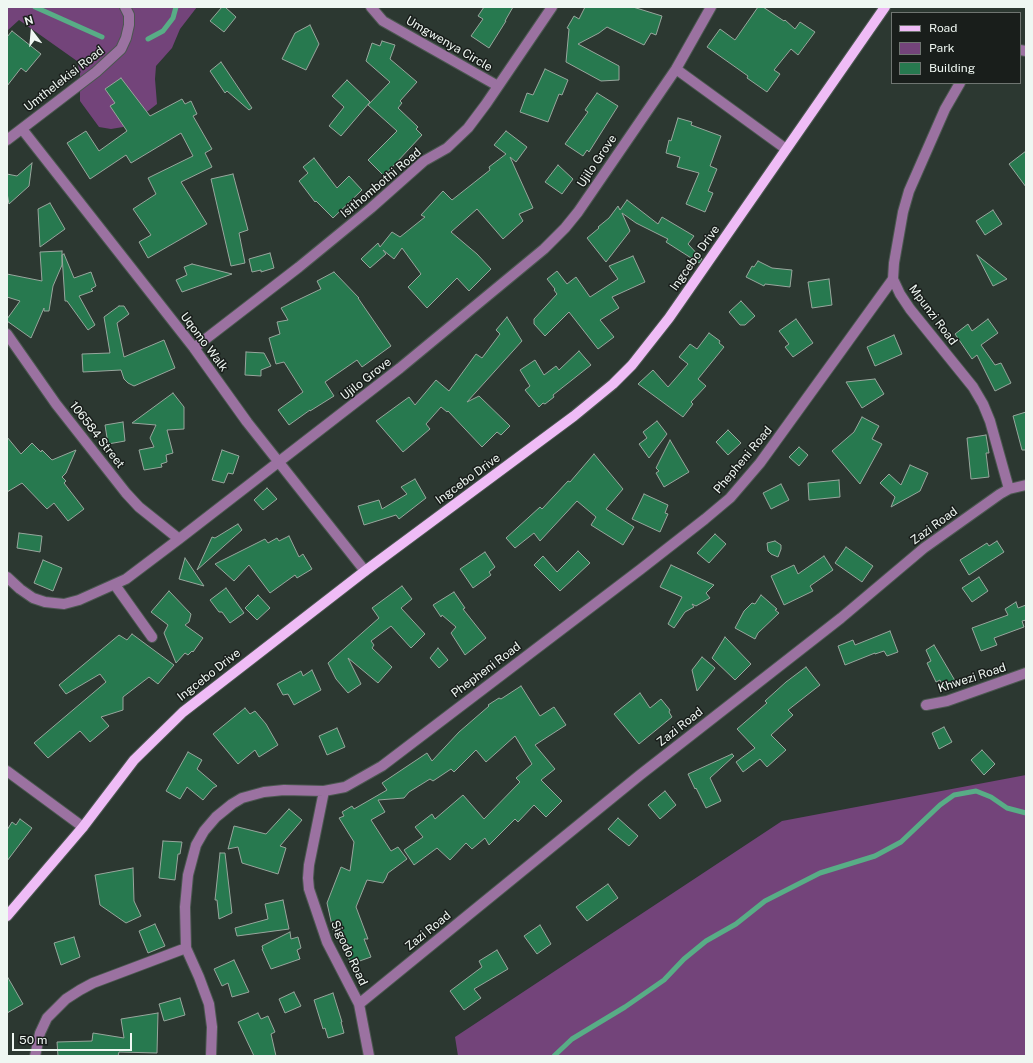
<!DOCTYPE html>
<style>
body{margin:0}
#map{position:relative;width:1033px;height:1063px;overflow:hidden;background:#2c3831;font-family:"Public Sans",sans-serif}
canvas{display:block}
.frame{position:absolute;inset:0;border:8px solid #eff7f2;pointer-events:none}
.legend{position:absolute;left:891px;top:12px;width:130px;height:72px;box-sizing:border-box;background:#191e1b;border:1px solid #6f7571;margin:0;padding:5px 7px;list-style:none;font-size:12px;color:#eff7f2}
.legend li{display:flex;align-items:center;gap:8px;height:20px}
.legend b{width:20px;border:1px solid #6f7571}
.north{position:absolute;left:12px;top:12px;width:40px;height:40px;-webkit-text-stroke:3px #191e1b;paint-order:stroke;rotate:344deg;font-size:11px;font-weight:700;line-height:16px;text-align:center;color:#eff7f2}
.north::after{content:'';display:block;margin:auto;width:14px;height:18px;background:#eff7f2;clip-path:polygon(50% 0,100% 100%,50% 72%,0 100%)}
.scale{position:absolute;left:12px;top:1033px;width:120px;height:18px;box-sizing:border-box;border:2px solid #eff7f2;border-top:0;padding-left:5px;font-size:12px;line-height:14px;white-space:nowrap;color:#eff7f2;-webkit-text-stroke:3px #191e1b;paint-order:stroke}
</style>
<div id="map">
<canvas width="1033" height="1063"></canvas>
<div class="frame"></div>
<ul class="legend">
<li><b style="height:5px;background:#efbcf6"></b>Road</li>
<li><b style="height:11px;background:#73447a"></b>Park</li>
<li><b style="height:11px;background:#27794f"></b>Building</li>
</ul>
<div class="north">N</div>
<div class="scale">50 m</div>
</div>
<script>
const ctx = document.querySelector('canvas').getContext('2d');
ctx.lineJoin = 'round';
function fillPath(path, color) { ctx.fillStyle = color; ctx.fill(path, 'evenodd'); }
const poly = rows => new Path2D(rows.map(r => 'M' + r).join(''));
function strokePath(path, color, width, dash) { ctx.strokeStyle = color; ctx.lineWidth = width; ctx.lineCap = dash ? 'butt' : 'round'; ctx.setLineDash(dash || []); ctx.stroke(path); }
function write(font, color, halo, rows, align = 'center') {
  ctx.font = font + ' "Public Sans",sans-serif'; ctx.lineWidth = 3; ctx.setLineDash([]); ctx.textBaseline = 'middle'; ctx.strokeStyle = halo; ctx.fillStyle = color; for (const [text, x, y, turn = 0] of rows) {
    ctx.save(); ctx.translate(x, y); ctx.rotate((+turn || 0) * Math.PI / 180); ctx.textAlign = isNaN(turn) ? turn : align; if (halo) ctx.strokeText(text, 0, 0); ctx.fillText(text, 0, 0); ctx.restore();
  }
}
const green = poly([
 [7,7,197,7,180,29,172,48,156,66,155,79,157,104,148,111,123,127,111,129,99,127,80,101,80,74,77,61,19,20,7,31],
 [1026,775,1026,1056,458,1056,455,1037,782,821]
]);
const stream = poly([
 [35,7,102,37],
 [148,39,163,31,173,18,176,7],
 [554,1056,572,1039,625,1007,664,980,684,959,706,941,736,924,765,901,820,873,875,856,901,842,940,805,954,795,976,791,991,797,1007,808,1026,813]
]);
const building = poly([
 [222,7,225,7,236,17,224,32,210,21,222,7],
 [484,7,513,7,505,21,506,21,489,48,471,36,483,19,478,16,484,7],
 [585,7,633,7,662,16,656,35,651,33,644,45,607,27,599,33,578,44,619,66,619,80,601,81,566,62,569,29,567,28,574,16,579,19,585,7],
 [758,7,763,7,784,21,785,20,795,29,800,22,815,32,798,55,791,49,774,70,780,74,767,92,747,78,748,76,707,47,720,29,735,40,758,7],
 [310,25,319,44,306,70,282,59,295,33,310,25],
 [12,31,41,54,26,72,21,68,7,86,7,37,12,31],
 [382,41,395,45,390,59,417,82,400,101,402,103,398,108,418,127,416,129,422,135,384,176,368,160,397,131,368,105,390,82,366,61,372,43,380,46,382,41],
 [221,62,252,108,249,110,227,91,225,93,210,71,221,62],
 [545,69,568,80,562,95,559,94,548,122,520,112,527,93,533,95,545,69],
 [121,78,150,116,182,99,185,104,191,101,197,114,193,116,212,149,205,153,212,167,181,182,207,224,148,258,139,242,151,235,133,209,156,194,148,178,193,156,181,133,131,163,126,155,90,179,67,143,86,131,99,151,127,131,110,106,115,103,105,89,121,78],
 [347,80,370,102,341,136,329,126,344,107,332,96,347,80],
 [597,93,618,106,589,152,587,150,583,156,565,144,588,112,585,110,597,93],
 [678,118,692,122,691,125,721,136,710,166,717,169,708,191,713,193,705,212,686,204,699,173,677,167,680,157,666,153,669,140,671,141,678,118],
 [506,131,527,147,516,162,510,157,533,208,519,214,523,221,503,239,477,209,451,232,477,254,491,269,469,291,457,278,427,308,408,287,421,274,402,248,394,259,383,250,386,254,370,268,361,259,378,243,380,247,392,232,400,237,425,217,421,215,443,191,452,200,490,170,489,167,506,154,494,145,506,131],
 [1026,151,1026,187,1009,164,1026,151],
 [314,158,337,188,349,176,362,190,333,218,316,201,315,202,299,181,308,173,303,167,314,158],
 [32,163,29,186,9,204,7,193,7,174,17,176,32,163],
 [558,165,573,179,562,194,545,182,558,165],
 [233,174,248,230,239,233,245,263,231,266,211,179,233,174],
 [627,200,658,224,662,217,694,236,688,244,702,259,699,263,666,242,668,239,636,223,622,213,630,231,606,262,587,238,599,228,598,227,609,218,618,206,620,210,627,200],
 [50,203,65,229,40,247,38,209,50,203],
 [993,210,1002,224,985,235,976,221,993,210],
 [62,251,62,265,53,286,49,311,44,311,44,308,31,338,7,321,7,319,20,301,7,297,7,274,42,281,40,252,62,251],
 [270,253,274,268,261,272,261,270,252,272,249,259,270,253],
 [64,254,74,278,91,272,96,286,91,289,93,291,79,296,95,325,88,330,67,301,65,301,62,255,64,254],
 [977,255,1007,279,993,286,977,255],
 [633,256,645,282,612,297,619,308,600,320,614,337,598,349,569,312,545,336,534,324,534,319,557,294,554,290,555,289,547,279,557,271,567,284,576,277,590,297,618,279,609,266,633,256],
 [758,261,772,268,792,270,790,287,765,284,764,286,746,277,752,266,754,267,758,261],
 [192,264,232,274,182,292,176,280,187,275,184,267,192,264],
 [334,272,359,298,358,298,391,346,362,367,357,360,325,382,334,396,310,411,310,410,289,425,278,410,303,392,284,362,276,364,269,338,280,334,277,322,288,320,281,308,321,289,317,281,334,272],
 [829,279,832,305,812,308,808,282,829,279],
 [741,301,755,316,745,325,740,325,729,312,741,301],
 [119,306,124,306,129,314,117,323,124,357,164,340,175,368,134,386,128,383,124,379,121,370,83,372,82,354,110,353,104,317,119,306],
 [507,317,522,341,467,402,479,396,510,426,501,435,497,432,482,447,448,411,447,412,441,407,426,424,430,429,403,452,376,421,409,397,415,405,436,380,449,391,476,354,482,358,500,334,496,330,507,317],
 [796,319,813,343,793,357,785,347,789,344,779,331,796,319],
 [988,319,998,333,981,345,995,365,1001,363,1011,383,995,391,977,355,972,359,955,334,968,324,972,331,988,319],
 [709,333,720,341,719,343,724,347,698,379,706,386,691,402,693,404,683,417,638,384,653,370,668,387,688,364,679,357,690,344,697,349,709,333],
 [894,335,902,354,875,366,867,347,894,335],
 [579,351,591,365,553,395,554,397,545,404,543,403,539,407,525,390,530,386,520,370,535,360,544,375,556,366,559,370,579,351],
 [246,352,264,353,271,366,261,370,261,376,245,375,246,352],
 [875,379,884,394,862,408,846,382,875,379],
 [173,393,184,407,184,429,167,430,173,453,166,455,167,462,161,464,162,467,144,470,139,450,154,447,150,438,156,425,132,423,173,393],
 [1026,412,1026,450,1022,450,1013,416,1026,412],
 [862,417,879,426,872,439,882,444,860,484,832,451,854,432,862,417],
 [657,421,667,434,649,458,639,444,647,438,643,432,657,421],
 [123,422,125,441,108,444,105,425,123,422],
 [728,430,741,443,728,455,716,442,728,430],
 [986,435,989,453,986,453,989,477,971,479,967,438,986,435],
 [7,437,21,454,32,443,41,452,42,450,52,460,76,450,66,473,62,477,66,481,64,483,84,509,68,521,54,503,47,509,22,483,7,492,7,437],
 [670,440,689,472,664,487,656,473,659,471,656,468,670,440],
 [799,447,808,455,799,466,789,457,799,447],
 [222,450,239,456,233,474,228,473,224,483,212,480,222,450],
 [594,454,623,489,606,509,634,527,623,545,591,525,596,517,577,501,540,541,534,533,515,548,506,538,540,507,542,509,568,481,570,482,594,454],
 [910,465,928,473,920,491,891,507,895,497,880,483,889,474,901,485,910,465],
 [415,479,426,498,399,519,396,515,364,525,358,506,379,500,382,509,407,494,401,487,415,479],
 [839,480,840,497,809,500,808,483,839,480],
 [781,484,789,500,771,509,763,493,781,484],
 [267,488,277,499,263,510,254,500,267,488],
 [644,494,668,505,665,513,668,514,660,532,632,519,644,494],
 [238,524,242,530,197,570,212,537,215,538,238,524],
 [19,533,42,536,40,552,17,548,19,533],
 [715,534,726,544,709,563,697,553,715,534],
 [289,536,299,557,303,554,312,569,297,578,295,575,270,593,249,565,234,581,215,564,265,539,268,543,277,538,279,541,289,536],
 [775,541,781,545,781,549,778,557,771,554,768,551,767,543,775,541],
 [997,541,1004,552,969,575,960,560,987,543,989,546,997,541],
 [846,547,873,566,862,582,835,563,846,547],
 [578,551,590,563,560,591,534,565,543,556,557,572,578,551],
 [485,552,495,567,489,572,491,575,473,588,460,569,485,552],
 [824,556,833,570,810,586,813,591,784,605,771,576,794,565,798,574,824,556],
 [185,558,204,586,179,579,185,558],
 [43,560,62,568,53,591,34,583,43,560],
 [671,565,714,585,706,593,710,598,696,606,692,604,694,607,685,612,674,628,668,624,682,597,660,587,671,565],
 [979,577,988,591,972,602,962,588,979,577],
 [402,586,412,599,401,608,425,634,411,648,391,626,371,641,374,645,372,648,392,667,378,683,348,658,361,684,348,693,336,679,328,663,379,618,372,608,402,586],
 [226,588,244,613,230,623,222,612,219,612,210,600,226,588],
 [169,591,191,614,189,622,185,625,203,638,193,652,192,651,188,655,185,653,176,663,164,633,168,625,151,612,169,591],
 [454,592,465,608,463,609,486,638,465,655,451,633,456,627,442,615,441,617,433,605,454,592],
 [258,595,270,608,257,620,245,608,258,595],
 [761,595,777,609,775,610,779,613,758,633,755,639,735,628,744,611,752,603,755,604,761,595],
 [1016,602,1018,608,1026,605,1026,620,1022,621,1024,627,994,638,997,645,981,651,972,628,1008,615,1005,609,1016,602],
 [890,631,898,652,887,656,884,651,875,654,875,653,845,665,838,646,853,640,855,645,890,631],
 [132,634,174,665,158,684,149,677,123,697,123,710,101,717,109,726,90,742,80,731,48,758,34,743,106,682,100,674,66,694,59,685,119,635,127,640,132,634],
 [725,637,751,664,735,680,712,658,725,637],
 [934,645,957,684,945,690,940,680,936,682,927,663,931,661,926,650,934,645],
 [438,648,448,660,439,668,430,658,438,648],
 [702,657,715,668,697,691,692,670,702,657],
 [806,667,820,685,788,710,793,715,771,735,786,750,767,767,760,759,743,772,736,762,755,748,737,729,767,703,765,701,786,682,806,667],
 [312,670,321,690,294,705,288,694,283,695,277,684,301,671,303,676,312,670],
 [521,686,540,716,554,707,566,725,535,745,555,769,541,780,562,801,546,817,534,805,518,822,515,819,489,845,485,838,472,849,466,843,450,860,437,848,414,865,404,850,423,837,415,827,432,814,435,819,463,795,484,819,520,782,516,778,532,764,515,736,486,762,476,750,454,772,451,769,433,781,430,779,409,792,404,798,378,800,385,812,371,820,391,851,398,847,407,859,388,873,386,878,383,883,367,880,356,907,368,939,364,939,371,957,351,964,337,929,333,930,327,903,341,867,350,871,354,842,339,818,344,816,342,812,352,806,354,809,387,790,382,783,427,753,432,761,459,732,489,706,488,705,499,698,501,699,521,686],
 [640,693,650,708,661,699,670,710,669,712,672,717,639,744,614,714,640,693],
 [245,708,250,714,255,711,266,724,278,745,259,757,255,750,238,764,213,734,245,708],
 [944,727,952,742,939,749,932,733,944,727],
 [337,728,345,747,327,755,319,736,337,728],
 [982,750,995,764,984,775,971,760,982,750],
 [188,752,202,760,197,769,217,786,213,788,203,800,187,787,180,799,166,791,188,752],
 [732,754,734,756,710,778,721,801,706,808,696,788,695,789,688,774,732,754],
 [665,791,676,805,660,819,648,805,665,791],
 [289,809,302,820,280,846,286,848,278,874,242,863,238,847,228,849,234,826,266,834,289,809],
 [618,818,638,836,629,846,608,829,618,818],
 [20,819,32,828,7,861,7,830,12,822,16,825,20,819],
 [163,841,182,842,180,854,178,854,175,880,159,878,163,841],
 [220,853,225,853,232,913,219,919,217,900,215,900,220,853],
 [133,868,134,901,141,916,126,923,100,905,95,875,133,868],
 [608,884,618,898,587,921,576,907,608,884],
 [283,900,289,929,237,936,235,928,268,919,265,904,283,900],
 [155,924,165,946,148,953,139,931,155,924],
 [540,925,551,944,537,954,524,936,540,925],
 [290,932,291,939,298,937,301,948,297,950,300,959,271,969,262,949,263,949,262,946,290,932],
 [74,937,80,957,61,965,54,943,74,937],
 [497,950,508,969,474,989,481,998,464,1010,450,991,482,967,479,961,497,950],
 [234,960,249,992,232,997,228,983,222,986,214,969,234,960],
 [7,976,23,1004,7,1013,7,976],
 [294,992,301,1006,285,1013,279,999,294,992],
 [333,993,342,1022,341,1022,344,1033,328,1038,325,1028,323,1029,314,1000,333,993],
 [180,998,185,1015,164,1021,159,1004,180,998],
 [158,1013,157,1053,119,1052,118,1056,58,1056,57,1042,92,1041,93,1033,124,1038,121,1019,158,1013],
 [258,1013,261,1019,268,1016,275,1032,271,1034,276,1056,254,1056,238,1022,258,1013]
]);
const minor = poly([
 [371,7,383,21,498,86],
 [1020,50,1026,51],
 [676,69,786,149],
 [960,83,945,109,909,191,903,212,894,263,893,279,900,294,910,309,973,387,983,404,990,421,1009,489],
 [22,129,194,348,247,422,365,571],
 [7,140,96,72,121,49,126,38,129,25,129,15,125,7],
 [7,334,56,404,126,493,139,507,179,539],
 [194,348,299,267,371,208,424,161,447,148,468,128,486,104,552,7],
 [7,577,20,589,33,598,45,602,64,604,79,600,126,579,179,539,400,368,544,249,565,228,578,212,676,69,711,7],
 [115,585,152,637],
 [926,705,947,701,1026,673],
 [7,771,83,827],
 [324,791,309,865,308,878,309,889,327,942,359,1004,369,1056],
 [359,1004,640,775,841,618,924,548,1000,494,1009,489,1026,485],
 [35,1056,40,1033,47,1018,66,999,80,990,93,983,186,948],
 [211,1056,212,1027,209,1004,199,977,186,948,185,907,188,875,196,845,204,831,216,817,232,804,242,798,264,792,284,790,324,791,345,787,382,766,641,569,705,519,730,498,760,463,893,279]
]);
const major = poly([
 [7,916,83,827,134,760,183,712,365,571,574,416,613,384,632,365,669,318,885,7]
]);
const streetNames = [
 ["Umgwenya Circle",449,44,30],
 ["Umthelekisi Road",64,79,-38],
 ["Ujilo Grove",597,161,-56],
 ["Isithombothi Road",381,183,-40],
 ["Ingcebo Drive",695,258,-55],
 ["Mpunzi Road",933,315,53],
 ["Uqomo Walk",204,342,53],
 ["Ujilo Grove",366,379,-38],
 ["106584 Street",97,435,52],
 ["Phepheni Road",743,460,-50],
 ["Ingcebo Drive",468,479,-36],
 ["Zazi Road",934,526,-36],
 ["Phepheni Road",486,670,-37],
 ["Ingcebo Drive",209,675,-38],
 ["Khwezi Road",972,678,-18],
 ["Zazi Road",680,727,-38],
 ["Zazi Road",428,931,-39],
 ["Sigodo Road",349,953,65]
];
fillPath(green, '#73447a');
strokePath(stream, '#58ad86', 5);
fillPath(building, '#27794f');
strokePath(building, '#98a69d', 1);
strokePath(minor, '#4b5750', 12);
strokePath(major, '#4b5750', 12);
strokePath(minor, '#9b72a1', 10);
strokePath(major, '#efbcf6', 10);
write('12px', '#eff7f2', '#191e1b', streetNames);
</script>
